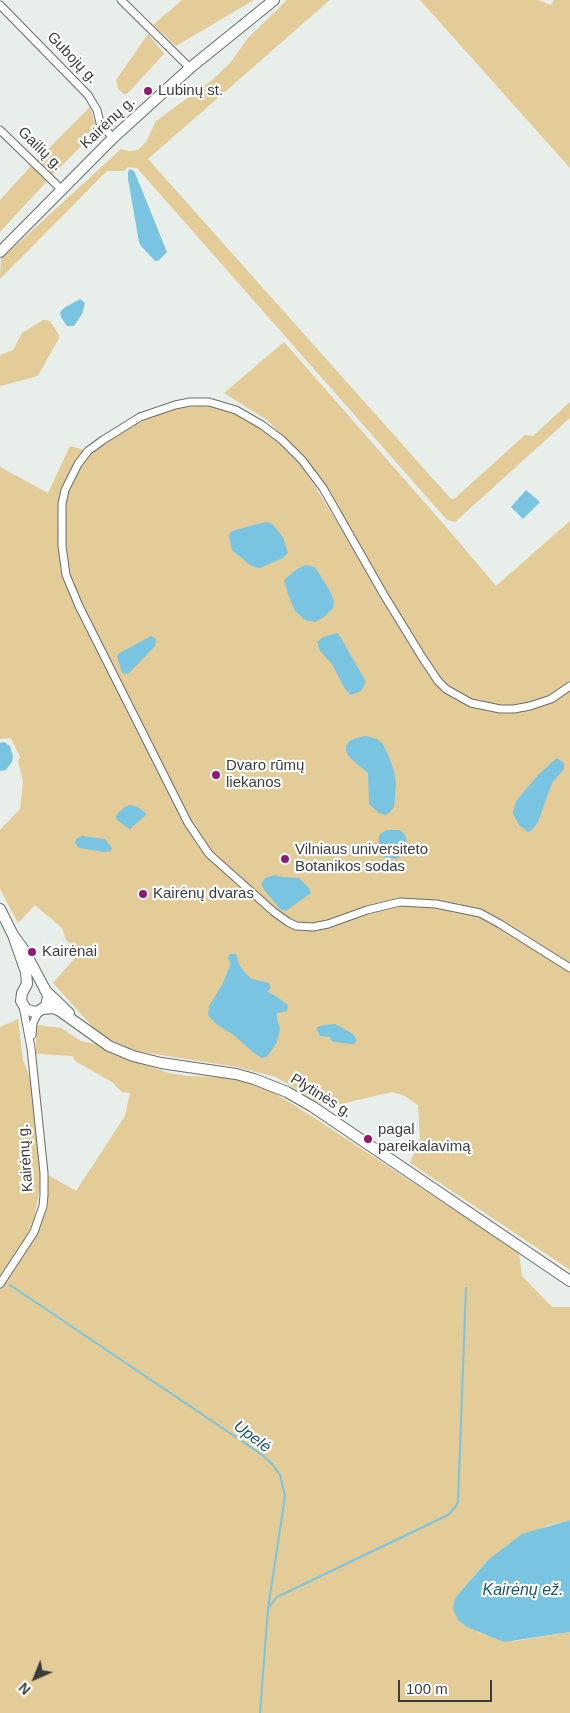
<!DOCTYPE html>
<meta charset="utf-8">
<style>
body{margin:0}
#map{position:relative;width:570px;height:1713px;overflow:hidden;background:#e8eeea;font-family:Arial,sans-serif}
canvas{display:block}
.north{position:absolute;left:10px;top:1653px;width:50px;height:50px;-webkit-text-stroke:4px #fff;paint-order:stroke;rotate:224deg;font-size:14px;font-weight:700;line-height:20px;text-align:center;color:#3b3d3c}
.north::after{content:'';display:block;margin:auto;width:18px;height:22px;background:#3b3d3c;clip-path:polygon(50% 0,100% 100%,50% 72%,0 100%)}
.scale{position:absolute;left:398px;top:1680px;width:94px;height:22px;box-sizing:border-box;border:2px solid #3b3d3c;border-top:0;padding-left:6px;font-size:15px;line-height:18px;white-space:nowrap;color:#3b3d3c;-webkit-text-stroke:4px #fff;paint-order:stroke}
</style>
<div id="map">
<canvas width="570" height="1713"></canvas>
<div class="north">N</div>
<div class="scale">100 m</div>
</div>
<script>
const ctx = document.querySelector('canvas').getContext('2d');
ctx.lineJoin = 'round';
function fillPath(path, color) { ctx.fillStyle = color; ctx.fill(path, 'evenodd'); }
const poly = rows => new Path2D(rows.map(r => 'M' + r).join(''));
function strokePath(path, color, width, dash) { ctx.strokeStyle = color; ctx.lineWidth = width; ctx.lineCap = dash ? 'butt' : 'round'; ctx.setLineDash(dash || []); ctx.stroke(path); }
function write(font, color, halo, rows, align = 'center') {
  ctx.font = font + ' Arial,sans-serif'; ctx.lineWidth = 4.5; ctx.setLineDash([]); ctx.textBaseline = 'middle'; ctx.strokeStyle = halo; ctx.fillStyle = color; for (const [text, x, y, turn = 0] of rows) {
    ctx.save(); ctx.translate(x, y); ctx.rotate((+turn || 0) * Math.PI / 180); ctx.textAlign = isNaN(turn) ? turn : align; if (halo) ctx.strokeText(text, 0, 0); ctx.fillText(text, 0, 0); ctx.restore();
  }
}
const green = poly([
 [182,0,254,0,176,46,153,25],
 [287,0,330,0,148,159,451,499,454,499,525,435,533,436,570,402,570,418,455,522,447,520,137,168,128,167,124,171,107,171,0,279,1,259,121,149,128,151,138,150,146,142,156,121,211,81,231,62,247,39],
 [420,0,538,0,551,5,554,0,570,0,570,168],
 [148,34,163,52,164,54,127,94,124,94,118,89,116,80],
 [90,107,97,131,52,175,36,161],
 [31,166,47,181,0,232,0,200],
 [43,320,50,321,59,335,59,338,39,374,35,377,0,386,0,355,13,350,22,333],
 [284,342,447,528,496,586,570,521,570,1270,410,1163,420,1138,418,1105,403,1095,392,1092,337,1105,324,1106,276,1077,237,1067,136,1051,100,1035,53,983,80,952,66,940,62,928,35,905,18,923,0,889,0,830,20,809,23,782,18,761,19,758,21,759,11,738,0,739,0,467,48,493,70,446,91,452,113,436,153,416,180,408,200,406,221,408,241,416,260,426,278,440,295,457,311,480,423,663,427,660,328,491,309,463,267,420,224,393],
 [18,1019,23,1060,32,1083,41,1182,34,1219,28,1233,0,1276,0,1027],
 [38,1025,61,1028,81,1041,97,1044,115,1055,169,1073,187,1076,221,1077,242,1081,269,1090,299,1108,519,1252,522,1276,552,1307,570,1307,570,1520,546,1526,488,1560,455,1598,478,1632,489,1635,497,1639,515,1641,570,1632,570,1713,0,1713,0,1289,32,1241,44,1217,48,1205,48,1175,76,1191,125,1116,130,1093,122,1092,112,1082,75,1061,73,1056,36,1054,36,1031]
]);
const water = poly([
 [130,169,134,171,139,183,167,252,158,261,155,261,141,246,139,242,128,179,128,172],
 [80,299,85,303,82,314,74,326,67,326,61,317,60,312,64,308],
 [526,490,540,502,523,519,511,507],
 [265,522,272,524,283,537,288,553,283,558,260,568,255,567,250,565,232,550,229,535,232,531],
 [305,565,315,567,330,591,334,601,333,608,324,617,315,622,305,620,295,611,288,594,284,580,296,570],
 [338,633,366,682,361,691,351,695,345,689,332,664,320,651,317,642,323,637],
 [151,636,156,639,155,646,128,674,122,673,117,656,118,654],
 [365,736,377,739,382,743,388,754,394,771,396,785,394,807,389,813,385,815,379,813,369,804,368,773,349,757,346,751,346,746,349,742,353,739],
 [4,742,10,746,13,757,12,762,6,770,0,771,0,743],
 [557,758,564,763,564,769,552,783,538,822,532,830,528,832,520,826,515,818,513,813,516,801,539,774],
 [130,805,138,807,146,813,146,815,130,829,117,820,116,817,118,813,125,807],
 [387,830,400,830,405,835,407,842,404,853,396,859,384,857,378,853,379,836,381,833],
 [82,836,105,839,112,848,111,851,104,852,79,848,75,843,76,839],
 [275,875,282,877,299,878,308,887,311,893,286,911,281,910,265,891,261,884,265,878],
 [229,954,236,954,239,964,245,973,252,979,269,983,271,988,267,992,274,995,288,1005,287,1011,277,1013,277,1019,280,1029,277,1042,267,1057,262,1058,254,1053,235,1036,216,1024,208,1015,209,1006,222,985,231,963,228,959],
 [335,1024,353,1034,357,1041,354,1044,350,1044,334,1042,331,1040,330,1037,320,1036,317,1030,317,1027,323,1025],
 [570,1520,570,1632,504,1642,467,1627,458,1620,453,1609,455,1598,488,1560,522,1534]
]);
const stream = poly([
 [10,1285,261,1454,273,1465,280,1475,285,1496,268,1609,260,1713],
 [269,1607,277,1597,448,1515,456,1506,458,1501,466,1288]
]);
const minor = poly([
 [121,0,190,68],
 [0,5,88,95,97,110,100,123,113,138],
 [0,130,61,189],
 [570,686,551,699,530,706,514,709,500,709,471,703,446,689,438,681,422,657,384,595,323,488,302,460,282,440,262,425,236,410,209,402,190,402,175,405,140,417,103,440,88,451,78,464,65,490,62,504,62,546,66,575,79,606,188,823,209,854,274,912,288,922,296,926,313,927,328,924,367,910,400,902,436,904,480,913,500,924,570,968],
 [32,1035,33,1023,39,1011],
 [0,1284,34,1232,43,1206,44,1195,44,1173,31,1048,23,1006]
]);
const secondary = poly([
 [0,252,113,138,190,68,274,0],
 [0,909,13,935,26,972,27,984,22,993,21,1001,26,1009,34,1012,39,1011,46,1006,48,997,47,993,24,950,13,935],
 [45,990,69,1013],
 [43,1009,53,1008,60,1011,109,1046,133,1056,161,1063,236,1074,254,1079,287,1092,313,1107,570,1281]
]);
const markers = [
 [148,91,5,"#95166f"],
 [216,775,5,"#95166f"],
 [285,859,5,"#95166f"],
 [143,894,5,"#95166f"],
 [32,952,5,"#95166f"],
 [368,1139,5,"#95166f"]
];
const streetNames = [
 ["Gubojų g.",72,58,46],
 ["Kairėnų g.",108,123,-43],
 ["Gailių g.",40,149,44],
 ["Plytinės g.",321,1096,32],
 ["Kairėnų g.",26,1158,-94]
];
const poiNames = [
 ["Lubinų st.",158,91],
 ["Dvaro rūmų",226,766],
 ["liekanos",226,783],
 ["Vilniaus universiteto",295,850],
 ["Botanikos sodas",295,867],
 ["Kairėnų dvaras",153,894],
 ["Kairėnai",42,952],
 ["pagal",378,1130],
 ["pareikalavimą",378,1147]
];
const waterNames = [
 ["Upelė",252,1437,37],
 ["Kairėnų ež.",523,1591]
];
fillPath(green, '#e3cc97');
fillPath(water, '#79c4e0');
strokePath(stream, '#79c4e0', 2);
strokePath(minor, '#696d6a', 9);
strokePath(secondary, '#696d6a', 12);
strokePath(minor, '#fff', 7);
strokePath(secondary, '#fff', 10);
for (const [x, y, r, color] of markers) { const dot = new Path2D(); dot.arc(x, y, r, 0, 2 * Math.PI); ctx.fillStyle = color; ctx.fill(dot); strokePath(dot, '#fff', 2); }
write('15px', '#3b3d3c', '#fff', streetNames);
write('15px', '#3b3d3c', '#fff', poiNames, 'left');
write('italic 16px', '#1c586c', '#fff', waterNames);
</script>
